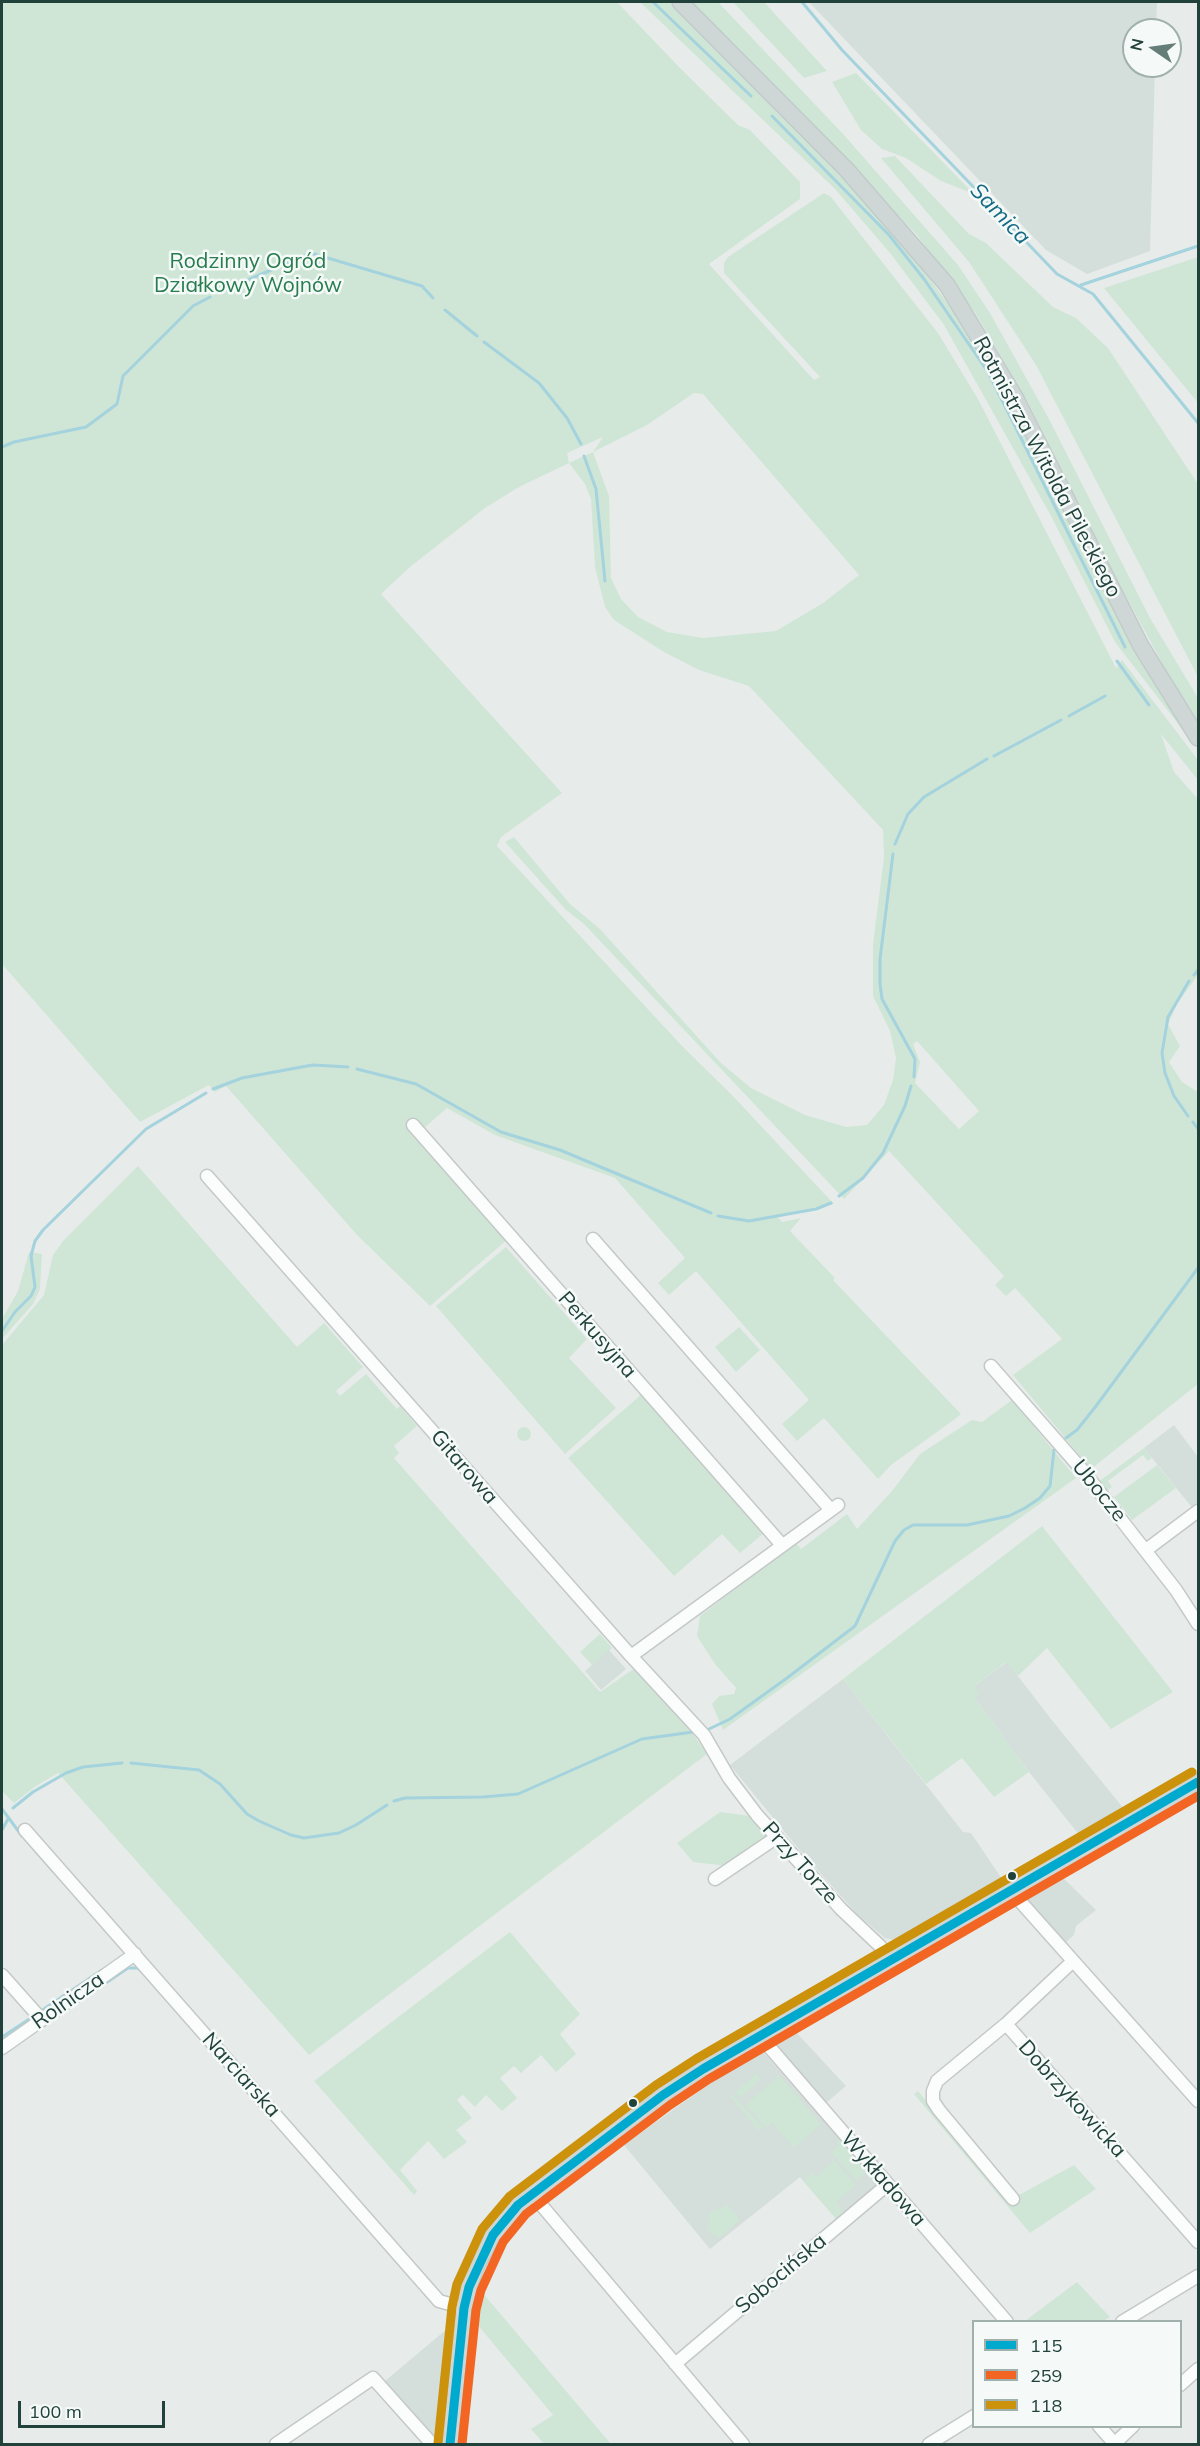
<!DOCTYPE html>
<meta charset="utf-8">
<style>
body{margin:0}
#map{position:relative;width:1200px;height:2446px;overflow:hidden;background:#e7ecea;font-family:Mulish,sans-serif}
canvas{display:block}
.frame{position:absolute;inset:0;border:3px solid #21423b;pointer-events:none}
.legend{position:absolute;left:972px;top:2320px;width:210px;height:108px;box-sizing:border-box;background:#f5faf8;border:2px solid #a0b0ac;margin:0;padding:8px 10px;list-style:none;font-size:18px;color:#21423b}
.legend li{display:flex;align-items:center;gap:12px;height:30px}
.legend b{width:30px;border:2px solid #a0b0ac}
.north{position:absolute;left:1122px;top:18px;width:60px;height:60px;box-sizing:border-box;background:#f5faf8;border:2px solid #a0b0ac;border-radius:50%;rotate:283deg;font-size:16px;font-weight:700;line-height:24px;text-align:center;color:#21423b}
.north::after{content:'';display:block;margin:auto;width:21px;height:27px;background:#667e78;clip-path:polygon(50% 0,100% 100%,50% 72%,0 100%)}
.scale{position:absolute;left:18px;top:2401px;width:147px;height:27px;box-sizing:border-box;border:3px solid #21423b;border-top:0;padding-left:8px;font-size:18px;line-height:21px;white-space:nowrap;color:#21423b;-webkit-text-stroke:4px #f5faf8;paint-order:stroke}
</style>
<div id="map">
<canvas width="1200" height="2446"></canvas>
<div class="frame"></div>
<ul class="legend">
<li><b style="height:8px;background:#00a9ce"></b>115</li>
<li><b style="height:8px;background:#f26522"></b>259</li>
<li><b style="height:8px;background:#cc920c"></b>118</li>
</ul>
<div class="north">N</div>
<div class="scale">100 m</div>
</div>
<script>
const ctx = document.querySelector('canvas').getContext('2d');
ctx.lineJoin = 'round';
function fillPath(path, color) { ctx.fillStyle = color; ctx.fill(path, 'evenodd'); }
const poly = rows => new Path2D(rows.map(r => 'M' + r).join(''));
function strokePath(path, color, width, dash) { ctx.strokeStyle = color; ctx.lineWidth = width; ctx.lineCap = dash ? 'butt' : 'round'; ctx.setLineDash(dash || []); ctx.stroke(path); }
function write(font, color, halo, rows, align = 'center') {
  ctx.font = font + ' Mulish,sans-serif'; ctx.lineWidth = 5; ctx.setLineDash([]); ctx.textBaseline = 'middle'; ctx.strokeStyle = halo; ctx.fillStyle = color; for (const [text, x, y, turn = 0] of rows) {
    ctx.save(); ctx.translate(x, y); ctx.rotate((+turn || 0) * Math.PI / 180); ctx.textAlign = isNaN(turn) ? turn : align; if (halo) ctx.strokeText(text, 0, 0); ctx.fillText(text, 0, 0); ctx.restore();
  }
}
const built = poly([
 [809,2,1157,2,1156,30,1134,30,1134,66,1155,66,1150,251,1087,274,1046,250],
 [1174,1425,1198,1457,1198,1507,1194,1510,1144,1448],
 [609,1650,626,1669,601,1690,585,1671],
 [1007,1662,1051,1719,1124,1809,1080,1836,1029,1772,975,1698,974,1686],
 [843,1679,963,1832,971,1833,1002,1879,973,1902,900,1941,885,1938,857,1914,797,1847,730,1765],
 [1061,1876,1096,1910,1076,1926,1074,1935,1065,1943,1023,1898],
 [794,2030,846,2086,826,2103,773,2043],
 [762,2051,880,2185,838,2221,800,2177,710,2249,624,2145,705,2087],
 [447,2329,436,2438,385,2381]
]);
const green = poly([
 [2,2,617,2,679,67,738,125,750,130,800,182,800,199,709,264,814,380,820,377,724,273,724,263,728,257,824,193,831,197,938,333,978,399,1116,668,1122,660,1198,760,1198,780,1161,734,1174,772,1198,799,1198,975,1177,1004,1168,1024,1180,1046,1169,1062,1182,1082,1198,1092,1198,1384,1091,1469,1013,1375,1062,1339,1015,1288,1006,1296,995,1285,1004,1276,889,1151,844,1199,584,924,566,910,505,842,514,837,570,904,600,929,721,1063,751,1088,805,1115,846,1127,867,1125,884,1105,893,1080,896,1058,890,1031,873,996,873,944,884,857,883,830,749,686,699,670,664,652,614,620,605,607,595,567,591,499,585,484,569,463,519,487,485,508,410,567,381,594,562,793,501,837,497,846,682,1046,731,1094,834,1204,776,1215,782,1222,801,1218,790,1231,835,1278,833,1280,961,1414,955,1419,891,1465,878,1479,824,1418,797,1441,782,1424,809,1400,696,1271,669,1295,658,1283,685,1258,615,1178,495,1135,447,1108,423,1129,508,1239,430,1306,357,1235,226,1086,215,1092,209,1085,140,1122,2,964],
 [694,393,703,394,859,575,823,603,776,631,703,638,667,632,638,617,621,599,611,578,609,496,593,452,647,425],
 [603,437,593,452,569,463,567,453],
 [917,1041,979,1111,959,1129,915,1083,920,1062,913,1044],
 [640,2,669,2,887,221,960,320,1011,401,1192,742,1115,642,1051,516,944,325,890,253,835,189],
 [691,2,718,2,844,135,958,265,990,313,1049,419,1150,618,1198,698,1198,724,1185,705,1103,554,1028,402,976,314,917,235],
 [733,2,764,2,827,71,804,78],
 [856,73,974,194,941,181,906,158,882,149,861,130,832,82],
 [895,156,969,234,986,243,1053,307,1076,318,1108,348,1198,484,1198,677,1036,365,969,262,881,158],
 [1198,257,1198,403,1104,288],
 [138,1166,297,1347,324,1323,363,1367,336,1391,340,1396,366,1374,397,1409,400,1406,417,1426,394,1446,399,1453,394,1458,600,1692,635,1668,688,1727,707,1754,309,2055,58,1773,36,1786,14,1803,2,1791,2,1345,44,1295,53,1255,63,1241],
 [506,1247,587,1339,569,1358,616,1408,565,1454,436,1306],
 [29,1252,42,1254,40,1289,33,1304,2,1339,2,1319,18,1291],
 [739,1327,760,1350,736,1372,715,1347],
 [642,1394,764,1533,740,1553,722,1534,674,1576,568,1458],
 [1012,1400,1076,1478,723,1730,712,1704,719,1696,734,1694,736,1688,715,1664,697,1636,700,1616,796,1543,801,1549,847,1514,857,1529,892,1491,920,1454,972,1420,982,1422],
 '517 1434a7 7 0 1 1 14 0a7 7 0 1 1-14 0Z',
 [1144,1448,1152,1458,1148,1461,1143,1455,1108,1481,1112,1487,1105,1492,1098,1482],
 [1157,1465,1176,1488,1132,1520,1114,1497],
 [1042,1526,1173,1692,1111,1729,1047,1648,1018,1676,1006,1662,974,1686,979,1694,975,1698,1029,1772,994,1797,962,1758,926,1784,843,1679],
 [600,1634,612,1648,592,1665,580,1652],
 [720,1812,750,1816,769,1839,728,1866,693,1862,677,1843],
 [510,1932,580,2014,560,2034,576,2054,556,2072,541,2055,521,2073,514,2066,500,2078,517,2098,502,2111,486,2095,475,2107,463,2095,457,2100,472,2118,456,2130,467,2142,444,2159,428,2141,400,2170,417,2191,414,2195,314,2081],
 [756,2073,761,2079,740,2098,735,2092],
 [779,2075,821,2124,794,2148,772,2123,766,2128,746,2105],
 [918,2091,1008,2201,1074,2165,1096,2189,1030,2233,914,2094],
 [732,2094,763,2127,758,2131,730,2096],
 [838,2139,865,2170,864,2174,856,2181,831,2152,839,2145,836,2141],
 [831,2157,856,2185,836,2202,846,2214,838,2221,803,2181,812,2173,816,2177,832,2162],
 [728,2205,740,2220,719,2238,708,2230,709,2213],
 [1077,2282,1110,2317,1103,2321,1025,2321],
 [481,2291,611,2444,544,2444,531,2429,553,2415,476,2323]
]);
const stream = poly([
 [653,2,751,96],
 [802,2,842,50,1057,274,1093,294,1198,423],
 [772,116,889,235,924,279,988,372,1125,647],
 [1081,285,1198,246],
 [222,291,311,253,422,286,433,298],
 [445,310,477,336],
 [484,342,539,383,567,418,581,444],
 [2,447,14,442,86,427,117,404,123,376,193,306,210,297],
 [584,456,596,489,605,581],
 [1117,661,1149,705],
 [1069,716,1105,696],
 [994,756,1061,720],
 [895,844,908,814,924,797,987,759],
 [893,854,880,959,880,984,882,999,915,1059,914,1077],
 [1194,975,1198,970],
 [357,1069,416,1084,501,1132,560,1150,711,1213],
 [213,1089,242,1078,296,1068,313,1065,348,1067],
 [1188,1116,1174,1096,1165,1073,1162,1053,1168,1017,1189,981],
 [1193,1122,1198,1129],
 [839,1196,863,1178,883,1153,905,1106,911,1086],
 [718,1216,749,1221,816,1209,831,1203],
 [2,1331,15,1312,31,1296,35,1287,31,1256,35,1241,43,1230,146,1129,206,1093],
 [1066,1438,1077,1430,1096,1406,1198,1268],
 [709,1729,730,1719,787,1678,855,1626,895,1541,904,1530,913,1525,967,1525,1009,1516,1025,1508,1040,1498,1050,1486,1054,1450],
 [131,1763,199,1770,220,1784,247,1814,259,1821,291,1835,304,1838,339,1833,356,1825,387,1805],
 [394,1801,405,1798,483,1797,518,1794,642,1739,693,1732],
 [13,1808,33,1792,66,1773,83,1767,122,1763],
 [2,1809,22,1836],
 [2,1830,8,1819],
 [33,1848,53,1871],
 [69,2008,128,1968,138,1968,146,1976],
 [41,2011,102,1970],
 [2,2037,31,2018]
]);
const minor = poly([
 [413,1125,782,1545],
 [207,1176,631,1656,704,1735,729,1778,757,1815,841,1909,880,1946,890,1960],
 [593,1239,831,1510],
 [991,1366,1084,1472,1176,1590,1198,1624],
 [1146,1550,1198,1511],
 [631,1656,838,1505],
 [25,1830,439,2301,464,2308],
 [715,1879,777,1837],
 [1010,1890,1198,2101],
 [2,1975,42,2020],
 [1006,2024,1198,2242],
 [759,2035,1007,2322],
 [2,2048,135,1954],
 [532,2194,743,2444],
 [1013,2199,939,2110,933,2101,933,2091,937,2081,1006,2024,1072,1962],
 [1122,2322,1198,2276],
 [675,2364,887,2185],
 [1180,2385,1198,2369],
 [1099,2426,1115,2444],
 [276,2444,373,2378,432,2444],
 [929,2444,974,2416],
 [1114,2444,1133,2426]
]);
const major = poly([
 [680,2,846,169,947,285,1016,399,1141,646,1198,738],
 [450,2444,464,2308,469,2287,477,2265,493,2235,518,2205,663,2095,703,2069,1198,1782]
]);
const bus1 = poly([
 [450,2444,464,2308,469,2287,493,2235,518,2205,663,2095,703,2069,1198,1782]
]);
const bus2 = poly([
 [462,2444,476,2310,481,2290,503,2242,526,2214,670,2105,709,2079,1198,1796]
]);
const bus3 = poly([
 [438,2443,452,2307,457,2284,482,2229,510,2196,656,2085,696,2059,1192,1772]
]);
const markers = [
 [1012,1876,5,"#21423b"],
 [633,2103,5,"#21423b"]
];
const parkNames = [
 ["Rodzinny Ogród",248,262],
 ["Działkowy Wojnów",248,286]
];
const streetNames = [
 ["Rotmistrza Witolda Pileckiego",1047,467,62],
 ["Perkusyjna",597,1335,49],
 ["Gitarowa",464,1467,49],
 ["Ubocze",1099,1491,51],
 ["Przy Torze",800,1863,48],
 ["Rolnicza",68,2001,-35],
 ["Narciarska",241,2075,48],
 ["Dobrzykowicka",1072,2099,48],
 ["Wykładowa",883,2179,49],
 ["Sobocińska",781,2274,-40]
];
const waterNames = [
 ["Samica",1000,214,46]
];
fillPath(built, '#d4deda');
fillPath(green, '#cfe6d7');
strokePath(stream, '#a4d2dd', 3);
strokePath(minor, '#c4c9c7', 15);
strokePath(major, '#c1cbc9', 18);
strokePath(minor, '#fbfcfc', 12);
strokePath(major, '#ced7d5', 15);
strokePath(bus1, '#00a9ce', 9);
strokePath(bus2, '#f26522', 9);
strokePath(bus3, '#cc920c', 9);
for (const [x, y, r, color] of markers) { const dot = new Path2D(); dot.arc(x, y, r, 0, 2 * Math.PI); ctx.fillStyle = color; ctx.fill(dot); strokePath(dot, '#f5faf8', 2); }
write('21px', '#277d4e', '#f5faf8', parkNames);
write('21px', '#21423b', '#f5faf8', streetNames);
write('italic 22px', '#146b85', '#f5faf8', waterNames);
</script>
